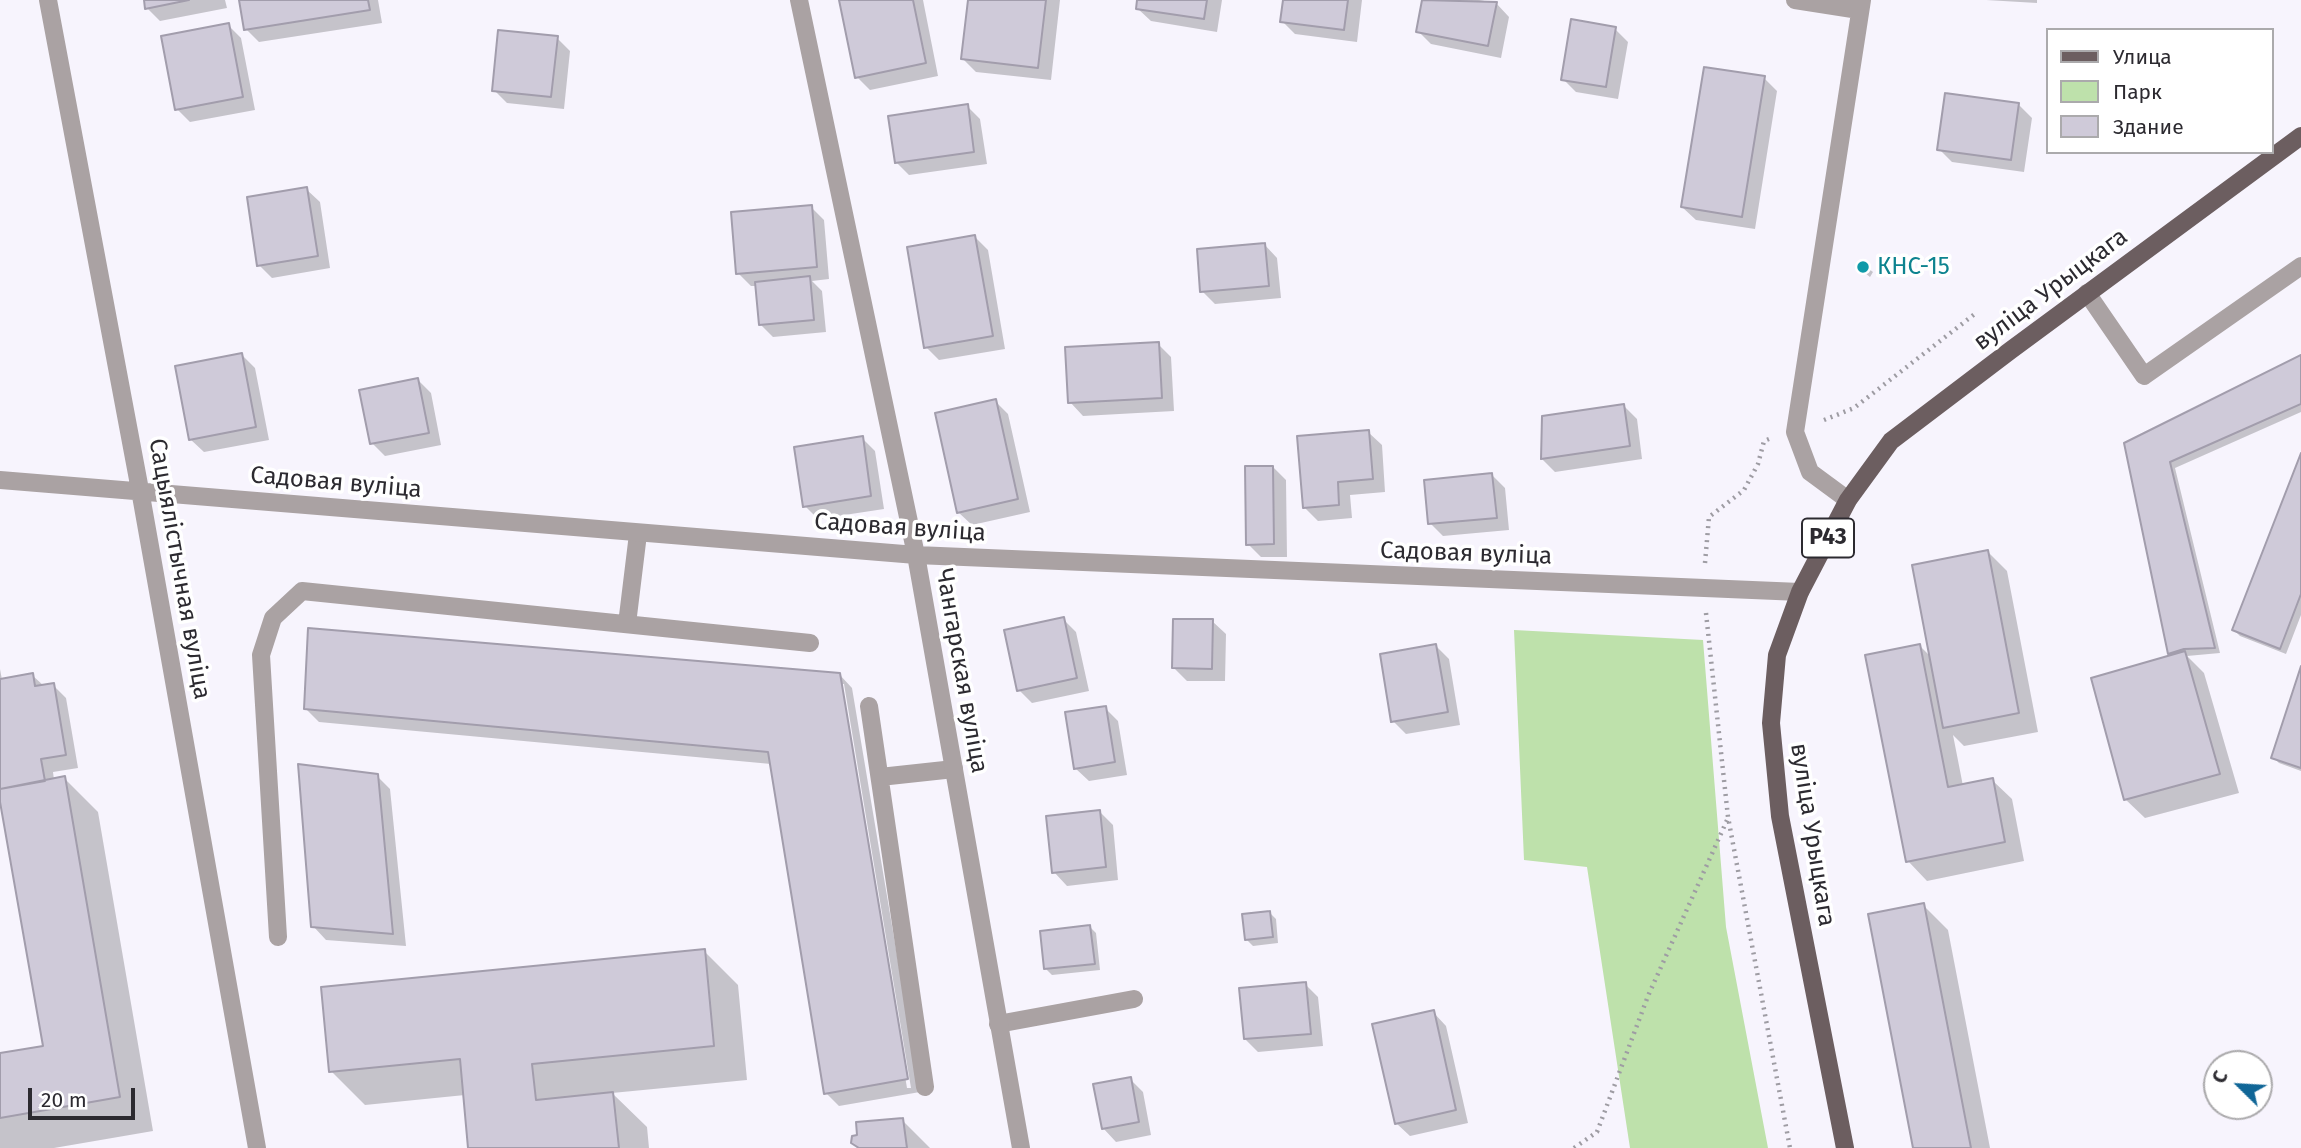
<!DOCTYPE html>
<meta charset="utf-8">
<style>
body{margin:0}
#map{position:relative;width:2301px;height:1148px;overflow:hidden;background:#f7f4fd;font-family:"Fira Sans",sans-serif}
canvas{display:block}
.legend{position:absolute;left:2046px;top:28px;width:228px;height:126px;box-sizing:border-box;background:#fff;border:2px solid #abaaac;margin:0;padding:9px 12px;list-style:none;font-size:21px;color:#2c2a30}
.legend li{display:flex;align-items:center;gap:14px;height:35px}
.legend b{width:35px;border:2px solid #abaaac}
.north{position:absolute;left:2203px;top:1050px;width:70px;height:70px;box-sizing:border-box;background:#fff;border:2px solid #abaaac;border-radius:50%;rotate:294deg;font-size:19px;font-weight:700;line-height:28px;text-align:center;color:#2c2a30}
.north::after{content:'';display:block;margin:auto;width:24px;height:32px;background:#106697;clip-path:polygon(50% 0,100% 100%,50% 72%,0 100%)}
.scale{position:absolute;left:28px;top:1088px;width:107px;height:32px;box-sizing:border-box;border:4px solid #2c2a30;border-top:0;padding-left:9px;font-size:21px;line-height:24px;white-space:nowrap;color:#2c2a30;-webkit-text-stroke:5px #fff;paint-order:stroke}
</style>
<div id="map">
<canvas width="2301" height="1148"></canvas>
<ul class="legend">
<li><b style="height:9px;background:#6c5e60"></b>Улица</li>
<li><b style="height:19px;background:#bee1ab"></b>Парк</li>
<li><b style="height:19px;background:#cfcad9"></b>Здание</li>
</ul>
<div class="north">С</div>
<div class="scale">20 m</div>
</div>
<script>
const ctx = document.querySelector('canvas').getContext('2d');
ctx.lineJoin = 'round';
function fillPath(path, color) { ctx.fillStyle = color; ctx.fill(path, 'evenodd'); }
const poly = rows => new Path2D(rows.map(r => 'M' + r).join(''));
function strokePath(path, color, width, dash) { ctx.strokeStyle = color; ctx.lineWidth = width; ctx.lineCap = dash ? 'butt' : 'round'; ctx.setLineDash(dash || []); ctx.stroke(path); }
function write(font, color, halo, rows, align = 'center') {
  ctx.font = font + ' "Fira Sans",sans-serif'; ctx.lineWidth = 7; ctx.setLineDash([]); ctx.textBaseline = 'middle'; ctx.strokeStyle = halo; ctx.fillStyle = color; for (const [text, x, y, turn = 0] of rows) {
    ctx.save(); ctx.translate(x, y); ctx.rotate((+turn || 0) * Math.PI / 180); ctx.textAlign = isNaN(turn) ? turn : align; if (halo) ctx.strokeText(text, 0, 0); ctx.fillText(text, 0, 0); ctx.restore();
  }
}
const green = poly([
 [1514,630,1703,640,1726,927,1768,1148,1630,1148,1587,867,1524,860]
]);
const shadow = poly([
 [145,0,225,0,227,8,160,21,147,8],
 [241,0,378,0,382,23,259,42,246,29],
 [841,0,923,0,938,76,870,90,857,77],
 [969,0,1060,0,1051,80,976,72,963,59],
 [1139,0,1222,0,1217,32,1151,21,1137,8],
 [1285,0,1362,0,1357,42,1295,34,1282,21],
 [1424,0,1479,0,1496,3,1509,17,1501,58,1431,44,1418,31],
 [1986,0,2037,0,2037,3],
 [228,25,241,38,255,110,190,122,177,109],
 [1615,29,1628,42,1618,99,1576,92,1563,79],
 [557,38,570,51,564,109,507,103,494,90],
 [1764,78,1777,91,1755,229,1696,220,1682,207],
 [2018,104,2032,118,2024,172,1952,162,1939,149],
 [967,106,980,119,987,164,909,175,896,162],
 [306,189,320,202,330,268,272,278,259,265],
 [811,207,824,220,829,279,812,281,822,291,826,332,773,337,760,324,757,286,751,286,738,273],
 [975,237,988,250,1005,349,939,360,926,347],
 [1264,244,1277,258,1281,298,1215,304,1202,291],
 [1862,264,1873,272,1870,277,1860,269],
 [1158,344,1171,357,1174,411,1083,416,1070,402],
 [242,355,255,368,269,440,204,452,190,439],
 [2301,357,2301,412,2175,468,2220,653,2187,656,2204,673,2239,793,2145,818,2125,799,2173,657,2170,653,2126,444],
 [418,380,431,393,441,445,385,456,372,443],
 [995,401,1008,414,1030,512,972,525,958,512],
 [1624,406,1637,419,1642,459,1555,472,1542,459],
 [1368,432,1382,445,1385,492,1350,495,1352,518,1318,521,1305,508],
 [862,438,875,451,884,509,818,519,805,506],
 [2301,457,2301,615,2286,654,2240,636,2234,630],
 [1273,467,1286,480,1287,557,1261,557,1248,544],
 [1492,475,1505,488,1509,530,1443,536,1430,523],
 [1988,552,2007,571,2038,732,1964,746,1953,735,1963,786,1992,780,2012,799,2024,861,1927,881,1908,861,1920,646,1932,658],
 [1063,619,1076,632,1089,691,1032,703,1019,690],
 [1212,621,1226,634,1225,681,1187,681,1174,668],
 [1436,646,1449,659,1460,725,1406,734,1393,721],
 [0,669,2,680,32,675,44,686,53,685,66,698,78,768,53,772,54,780,64,778,98,812,153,1131,54,1148,0,1148,0,1055,45,1047,0,791],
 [2301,671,2301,771,2279,763,2273,757],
 [839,674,852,688,920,1092,839,1106,826,1093,771,764,319,722,306,709],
 [840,684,844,684,911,1088,907,1088],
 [1105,708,1118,721,1127,775,1089,781,1075,768],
 [377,776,390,789,406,946,326,940,313,926],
 [1100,812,1113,825,1118,880,1067,886,1054,872],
 [1923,905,1948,930,1990,1148,1915,1148],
 [1270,913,1276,919,1278,943,1253,946,1247,940],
 [1090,927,1096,933,1100,970,1052,975,1046,969],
 [704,951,738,985,747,1080,612,1093,647,1127,649,1148,470,1148,465,1095,365,1105,331,1071],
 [1305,984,1318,997,1323,1046,1258,1052,1245,1039],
 [1433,1012,1446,1026,1468,1123,1410,1136,1396,1123],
 [1130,1079,1143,1092,1151,1135,1116,1142,1103,1128],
 [902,1120,930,1148,857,1148,852,1140]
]);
const building = poly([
 [144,0,189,0,145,9,144,0],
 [239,0,368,0,370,10,244,30,239,0],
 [839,0,913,0,926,63,855,78,839,0],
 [968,0,1046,0,1038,68,961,59,968,0],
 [1137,0,1207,0,1204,19,1136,9,1137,0],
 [1283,0,1348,0,1344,30,1280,22,1283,0],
 [1422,0,1497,2,1488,46,1416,32,1422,0],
 [1571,19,1616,27,1606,87,1561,80,1571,19],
 [229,23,243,97,175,110,161,36,229,23],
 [498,30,558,36,551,97,492,91,498,30],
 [1704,67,1765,76,1742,217,1681,207,1704,67],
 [1945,93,2019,103,2011,160,1937,150,1945,93],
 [968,104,974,152,895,163,888,116,968,104],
 [307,187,318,256,257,266,247,197,307,187],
 [812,205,817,267,736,274,731,212,812,205],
 [975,235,993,336,924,348,907,247,975,235],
 [1265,243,1269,286,1200,292,1197,249,1265,243],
 [810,276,814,320,759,325,755,282,810,276],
 [1159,342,1162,398,1068,403,1065,347,1159,342],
 [242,353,256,427,189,440,175,366,242,353],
 [2301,355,2301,404,2170,462,2215,648,2184,649,2168,654,2124,443,2301,355],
 [418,378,429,433,370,444,359,390,418,378],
 [996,399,1018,499,957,513,935,413,996,399],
 [1624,404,1630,446,1541,459,1542,416,1624,404],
 [1369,430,1373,479,1338,482,1339,505,1303,508,1297,436,1369,430],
 [863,436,871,496,803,507,794,447,863,436],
 [2301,453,2301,594,2280,649,2232,630,2301,453],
 [1245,466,1273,466,1274,544,1246,545,1245,466],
 [1492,473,1497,518,1428,524,1424,480,1492,473],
 [1988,550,2019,713,1943,728,1912,565,1988,550],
 [1064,617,1077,678,1017,691,1004,630,1064,617],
 [1173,619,1213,619,1212,669,1172,668,1173,619],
 [308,628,840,673,908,1079,824,1094,768,752,304,709,308,628],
 [1436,644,1448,712,1391,722,1380,654,1436,644],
 [1920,644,1948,787,1993,778,2005,842,1906,862,1865,655,1920,644],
 [2185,651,2220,774,2124,800,2091,678,2185,651],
 [2301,666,2301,768,2271,758,2301,666],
 [33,673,35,686,54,683,66,755,41,759,45,781,0,789,0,679,33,673],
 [1106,706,1115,762,1074,769,1065,712,1106,706],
 [298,764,378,774,393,934,311,927,298,764],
 [65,776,120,1097,0,1118,0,1053,43,1046,0,802,0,789,65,776],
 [1100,810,1106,867,1052,873,1046,816,1100,810],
 [1924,903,1971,1148,1913,1148,1868,914,1924,903],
 [1270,911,1273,937,1245,940,1242,914,1270,911],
 [1090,925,1095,964,1044,969,1040,931,1090,925],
 [705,949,714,1046,532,1064,536,1100,613,1092,619,1148,468,1148,460,1059,329,1072,321,987,705,949],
 [1306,982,1311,1034,1244,1039,1239,988,1306,982],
 [1434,1010,1456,1110,1395,1124,1372,1024,1434,1010],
 [1131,1077,1139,1122,1102,1129,1093,1084,1131,1077],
 [903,1118,907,1148,859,1148,851,1143,852,1136,857,1135,856,1122,903,1118]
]);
const path = poly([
 [1824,420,1854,408,1976,313],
 [1705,563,1709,517,1744,490,1758,464,1764,441,1769,439],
 [1706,613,1728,817,1790,1148],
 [1574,1148,1597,1132,1648,996,1728,818]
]);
const lane = poly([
 [2087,293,2144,376,2301,266],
 [627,624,638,534],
 [869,706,925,1087],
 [880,777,954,769],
 [278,937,261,655,273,618,302,591,810,643],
 [998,1024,1134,999]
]);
const street = poly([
 [48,0,140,490,257,1148],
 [799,0,916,555,1021,1148],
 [1795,0,1859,10],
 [0,480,916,555,1800,592],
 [1848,500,1810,472,1795,432,1862,0]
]);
const primary = poly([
 [1845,1148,1780,816,1771,723,1777,655,1800,592,1848,500,1891,441,2011,350,2301,136]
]);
const markers = [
 [1863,267,7,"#0f9aa8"]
];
const shields = [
 [1828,538,52]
];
const shieldNames = [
 ["Р43",1828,538]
];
const cultureNames = [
 ["КНС-15",1877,267]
];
const streetNames = [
 ["вуліца Урыцкага",2051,290,-37],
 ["Садовая вуліца",336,483,5],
 ["Садовая вуліца",900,528,4],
 ["Садовая вуліца",1466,554,2],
 ["Сацыялістычная вуліца",179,569,80],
 ["Чангарская вуліца",961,671,80],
 ["вуліца Урыцкага",1812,835,81]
];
fillPath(green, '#bee1ab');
fillPath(shadow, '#0003');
fillPath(building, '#cfcad9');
strokePath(building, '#a29dac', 2);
strokePath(path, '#9e9ca3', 4.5, [2, 5]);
strokePath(lane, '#aaa2a3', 18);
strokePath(street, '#aaa2a3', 18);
strokePath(primary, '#6c5e60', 18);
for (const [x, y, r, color] of markers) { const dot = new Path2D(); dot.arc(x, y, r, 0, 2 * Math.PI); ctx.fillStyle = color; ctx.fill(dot); strokePath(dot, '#fff', 2.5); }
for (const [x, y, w] of shields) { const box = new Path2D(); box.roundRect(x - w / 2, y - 19.5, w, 39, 5); ctx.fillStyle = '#fff'; ctx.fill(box); strokePath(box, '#2c2a30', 2); }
write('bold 23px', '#2c2a30', null, shieldNames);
write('24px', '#0d838f', '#fff', cultureNames, 'left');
write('24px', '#2c2a30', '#fff', streetNames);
</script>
